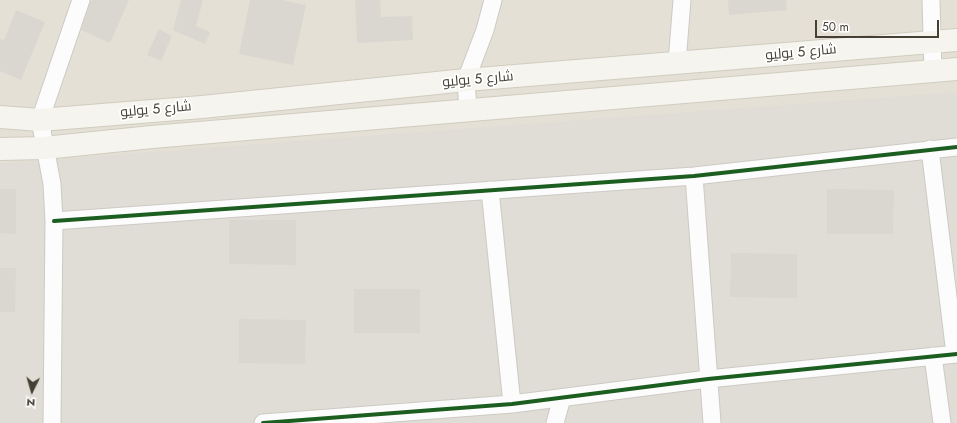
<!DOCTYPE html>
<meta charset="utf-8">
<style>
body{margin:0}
#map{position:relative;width:957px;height:423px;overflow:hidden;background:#f0eee8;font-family:Jost,sans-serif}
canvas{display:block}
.north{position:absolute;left:12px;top:371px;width:40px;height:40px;-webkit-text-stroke:3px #fff;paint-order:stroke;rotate:185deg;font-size:11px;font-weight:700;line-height:16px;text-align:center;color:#464034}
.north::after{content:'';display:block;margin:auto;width:14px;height:18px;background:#464034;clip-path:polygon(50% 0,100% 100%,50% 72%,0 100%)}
.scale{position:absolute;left:815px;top:20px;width:124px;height:18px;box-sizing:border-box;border:2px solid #464034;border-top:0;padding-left:5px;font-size:12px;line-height:14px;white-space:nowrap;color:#464034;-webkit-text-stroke:3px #fff;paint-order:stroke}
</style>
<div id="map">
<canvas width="957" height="423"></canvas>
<div class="north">N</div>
<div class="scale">50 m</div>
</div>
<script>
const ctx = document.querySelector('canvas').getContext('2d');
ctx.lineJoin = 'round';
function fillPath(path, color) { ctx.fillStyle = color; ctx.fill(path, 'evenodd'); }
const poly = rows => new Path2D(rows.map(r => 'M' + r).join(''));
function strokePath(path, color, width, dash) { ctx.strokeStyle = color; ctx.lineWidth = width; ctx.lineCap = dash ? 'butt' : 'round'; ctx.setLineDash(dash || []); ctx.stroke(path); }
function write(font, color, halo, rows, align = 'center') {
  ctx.font = font + ' Jost,Cairo,sans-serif'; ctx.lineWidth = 3.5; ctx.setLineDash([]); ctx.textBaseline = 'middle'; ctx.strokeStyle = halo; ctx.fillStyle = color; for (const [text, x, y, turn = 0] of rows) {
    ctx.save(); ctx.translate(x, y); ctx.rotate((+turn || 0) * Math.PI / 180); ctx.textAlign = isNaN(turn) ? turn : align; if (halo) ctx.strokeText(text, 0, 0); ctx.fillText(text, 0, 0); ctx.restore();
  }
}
const residential = poly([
 [0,0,957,0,957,423,0,423]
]);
const industrial = poly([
 [957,92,957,423,0,423,0,163]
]);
const building = poly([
 [91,0,129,0,110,43,81,30],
 [181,0,203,0,196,26,210,32,205,44,173,30],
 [250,0,282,0,306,5,293,65,239,54],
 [355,0,380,0,381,17,412,16,413,40,357,43],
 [728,0,786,0,787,10,729,15],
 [16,10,45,22,21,80,0,71,0,39,4,40],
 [159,29,172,36,161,61,147,55],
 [0,189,16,189,16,234,0,233],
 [827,189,894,190,893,234,827,234],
 [229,220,296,220,296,265,229,264],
 [731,253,797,254,797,298,730,297],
 [0,268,16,268,15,312,0,312],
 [354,289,420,289,420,333,354,333],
 [239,319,306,320,305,364,239,363]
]);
const street = poly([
 [931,0,933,71],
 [677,63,682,0],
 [468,111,466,80,485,30,493,0],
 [930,149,955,354],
 [694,176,712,423],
 [490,190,512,404],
 [54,221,694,176,957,147],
 [933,356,942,423],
 [52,423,54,221,52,184,40,120,81,0],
 [263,423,512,404,708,379,957,354],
 [555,423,562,398]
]);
const secondary = poly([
 [0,117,40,120,202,107,466,80,957,40],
 [0,149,44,148,152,137,957,69]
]);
const cycleway = poly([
 [54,221,694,176,957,147],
 [263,423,512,404,708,379,957,354]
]);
const streetNames = [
 ["شارع 5 يوليو",801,53,-5],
 ["شارع 5 يوليو",478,80,-5],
 ["شارع 5 يوليو",156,110,-5]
];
fillPath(residential, '#e5e0d5');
fillPath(industrial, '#e0ddd6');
fillPath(building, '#dad7d1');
strokePath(street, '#cccac4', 19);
strokePath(secondary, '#d0ccbf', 24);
strokePath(street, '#fdfcfc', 17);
strokePath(secondary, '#f6f4ee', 22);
strokePath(cycleway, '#1b5e20', 4);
write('14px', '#464034', '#fff', streetNames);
</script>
